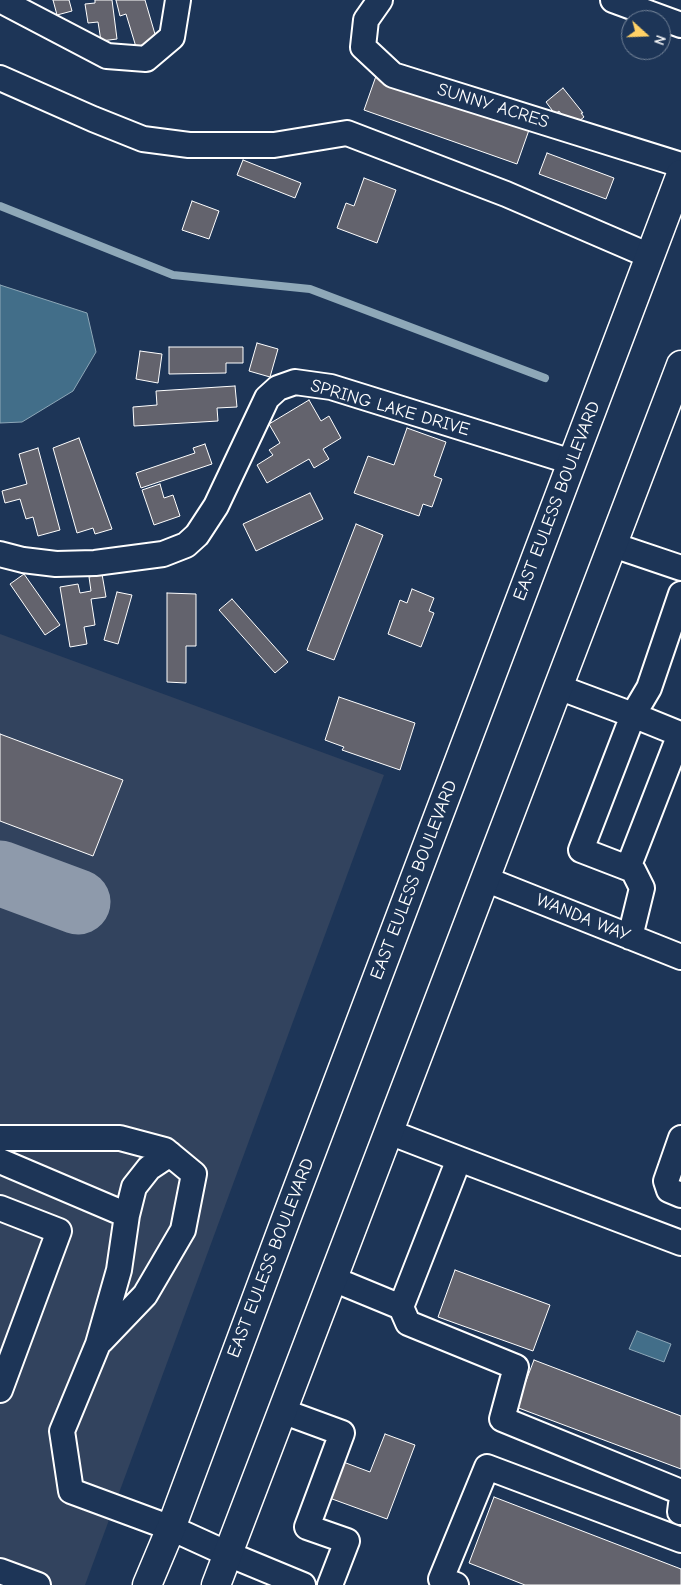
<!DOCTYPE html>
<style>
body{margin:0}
#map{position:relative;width:681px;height:1585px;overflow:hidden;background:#1d3557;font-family:"Comic Neue",sans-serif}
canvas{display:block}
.north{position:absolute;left:621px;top:10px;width:50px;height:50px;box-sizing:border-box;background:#1d3557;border:1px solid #77869a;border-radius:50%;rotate:110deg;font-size:14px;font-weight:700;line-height:20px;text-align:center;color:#fff}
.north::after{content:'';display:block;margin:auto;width:18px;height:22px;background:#ffd166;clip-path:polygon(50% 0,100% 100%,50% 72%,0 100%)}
</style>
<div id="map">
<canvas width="681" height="1585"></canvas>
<div class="north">N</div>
</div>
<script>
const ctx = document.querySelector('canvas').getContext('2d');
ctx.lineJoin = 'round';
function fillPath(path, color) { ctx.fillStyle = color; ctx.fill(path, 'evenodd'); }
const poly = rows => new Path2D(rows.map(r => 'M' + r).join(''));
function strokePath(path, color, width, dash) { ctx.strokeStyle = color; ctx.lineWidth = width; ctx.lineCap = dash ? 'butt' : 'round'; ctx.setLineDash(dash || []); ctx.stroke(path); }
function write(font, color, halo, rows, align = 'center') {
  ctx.font = font + ' "Comic Neue",sans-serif'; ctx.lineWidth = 4.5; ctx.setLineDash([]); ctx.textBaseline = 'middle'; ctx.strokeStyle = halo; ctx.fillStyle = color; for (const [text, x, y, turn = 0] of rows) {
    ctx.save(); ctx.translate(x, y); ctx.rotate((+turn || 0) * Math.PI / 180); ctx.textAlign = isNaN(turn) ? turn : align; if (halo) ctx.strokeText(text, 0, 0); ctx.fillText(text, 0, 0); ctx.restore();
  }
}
const built = poly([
 [0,634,384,775,85,1585,0,1585]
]);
const water = poly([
 [0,285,87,313,96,352,73,391,22,422,0,423,0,285],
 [637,1331,671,1344,664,1362,629,1349,637,1331]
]);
const stream = poly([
 [0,206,173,275,310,289,545,378]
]);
const taxiway = poly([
 [0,873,78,902]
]);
const building = poly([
 [53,0,69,0,72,11,57,15,53,0],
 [95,0,112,0,117,39,101,41,98,22,88,23,85,4,95,3,95,0],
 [116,0,145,0,157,41,136,47,126,14,120,16,116,0],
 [376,76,529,130,517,164,364,110,376,76],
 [563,88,583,113,581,113,584,117,573,126,567,123,559,111,555,114,546,102,563,88],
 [547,153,614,178,606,199,539,174,547,153],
 [243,160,301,183,295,198,237,175,243,160],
 [364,178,396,190,377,243,337,228,346,203,354,206,364,178],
 [192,201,219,211,209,239,182,230,192,201],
 [257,343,278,349,270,377,249,371,257,343],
 [169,347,243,347,243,363,226,363,226,373,169,374,169,347],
 [140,351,162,354,158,383,136,379,140,351],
 [235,386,237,407,217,408,218,421,134,426,133,407,157,405,156,391,235,386],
 [309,400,321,421,329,416,341,438,323,449,329,459,314,468,309,459,267,483,257,465,273,455,269,450,280,443,269,424,309,400],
 [407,428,446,442,434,476,442,479,432,507,423,504,419,516,354,493,368,456,394,465,407,428],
 [79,438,112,529,95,534,93,528,77,533,53,448,79,438],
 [205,444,212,464,141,488,136,473,195,453,193,448,205,444],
 [38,448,60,530,38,536,33,517,26,519,20,499,5,503,2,491,27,484,19,454,38,448],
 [160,484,164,498,173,495,180,516,154,525,142,490,160,484],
 [310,493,323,519,256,551,243,524,310,493],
 [356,524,383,535,334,660,307,650,356,524],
 [24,574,60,625,45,635,10,584,24,574],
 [102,574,106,597,91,599,95,625,84,627,87,644,70,647,60,587,78,584,80,593,91,591,89,577,102,574],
 [412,589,434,598,429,611,434,613,421,647,388,634,400,600,407,603,412,589],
 [117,592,132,595,118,644,104,640,117,592],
 [167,593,196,594,196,646,186,646,186,683,167,682,167,593],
 [232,599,288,662,275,673,219,610,232,599],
 [339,697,415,723,400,770,342,750,344,747,325,740,339,697],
 [0,734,123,780,93,856,0,821,0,734],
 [455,1270,550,1305,533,1351,438,1317,455,1270],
 [534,1360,681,1416,681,1469,516,1407,534,1360],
 [385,1434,415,1445,387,1519,324,1496,338,1460,370,1472,385,1434],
 [494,1497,681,1569,681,1585,525,1585,469,1563,494,1497]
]);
const minor = poly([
 [0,0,107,56,146,59,172,37,178,0],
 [380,0,366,20,363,47,393,75,681,165],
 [613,0,681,25],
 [0,78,93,119,143,139,189,145,274,145,347,133,506,194,650,256],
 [613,545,681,568],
 [0,554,23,560,56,564,95,563,163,554,186,545,197,535,216,506,267,398,278,388,295,382,331,387,572,462],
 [558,687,633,715,581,850,633,870,642,888,630,937],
 [628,868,680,734,633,715,649,688,681,594],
 [485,879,681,957],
 [0,1138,120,1138,165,1150,194,1174,183,1230,145,1295,101,1341],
 [681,1138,666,1181,669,1190,681,1195],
 [459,1159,681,1243],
 [0,1161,127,1215,119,1270,98,1344,62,1431,71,1491,171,1528,228,1554,303,1585],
 [0,1208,59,1231,0,1390],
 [127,1215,134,1187,149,1168,170,1154],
 [333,1279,401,1307,459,1159,389,1132],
 [401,1307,408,1323,516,1367,502,1419,681,1492],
 [282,1411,342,1433,307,1527,347,1541,330,1585],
 [681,1504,680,1512,681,1512],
 [0,1571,38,1585],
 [456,1585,441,1579,487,1467,681,1540]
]);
const major = poly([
 [147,1585,171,1528,286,1219,681,174],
 [216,1585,681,365]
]);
const streetNames = [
 ["SUNNY ACRES",493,106,17],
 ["SPRING LAKE DRIVE",390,408,16],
 ["EAST EULESS BOULEVARD",557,501,-69],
 ["EAST EULESS BOULEVARD",414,880,-69],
 ["WANDA WAY",583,918,22],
 ["EAST EULESS BOULEVARD",271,1258,-69]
];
fillPath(built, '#32435e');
fillPath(water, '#426e89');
strokePath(water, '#8ea8b8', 1);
strokePath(stream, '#8ea8b8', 8);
strokePath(taxiway, '#8e9aab', 65);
fillPath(building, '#63636d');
strokePath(building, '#fff', 1);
strokePath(minor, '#fff', 28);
strokePath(major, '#fff', 31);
strokePath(minor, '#1d3557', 24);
strokePath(major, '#1d3557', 28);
write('18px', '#fff', '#1d3557', streetNames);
</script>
